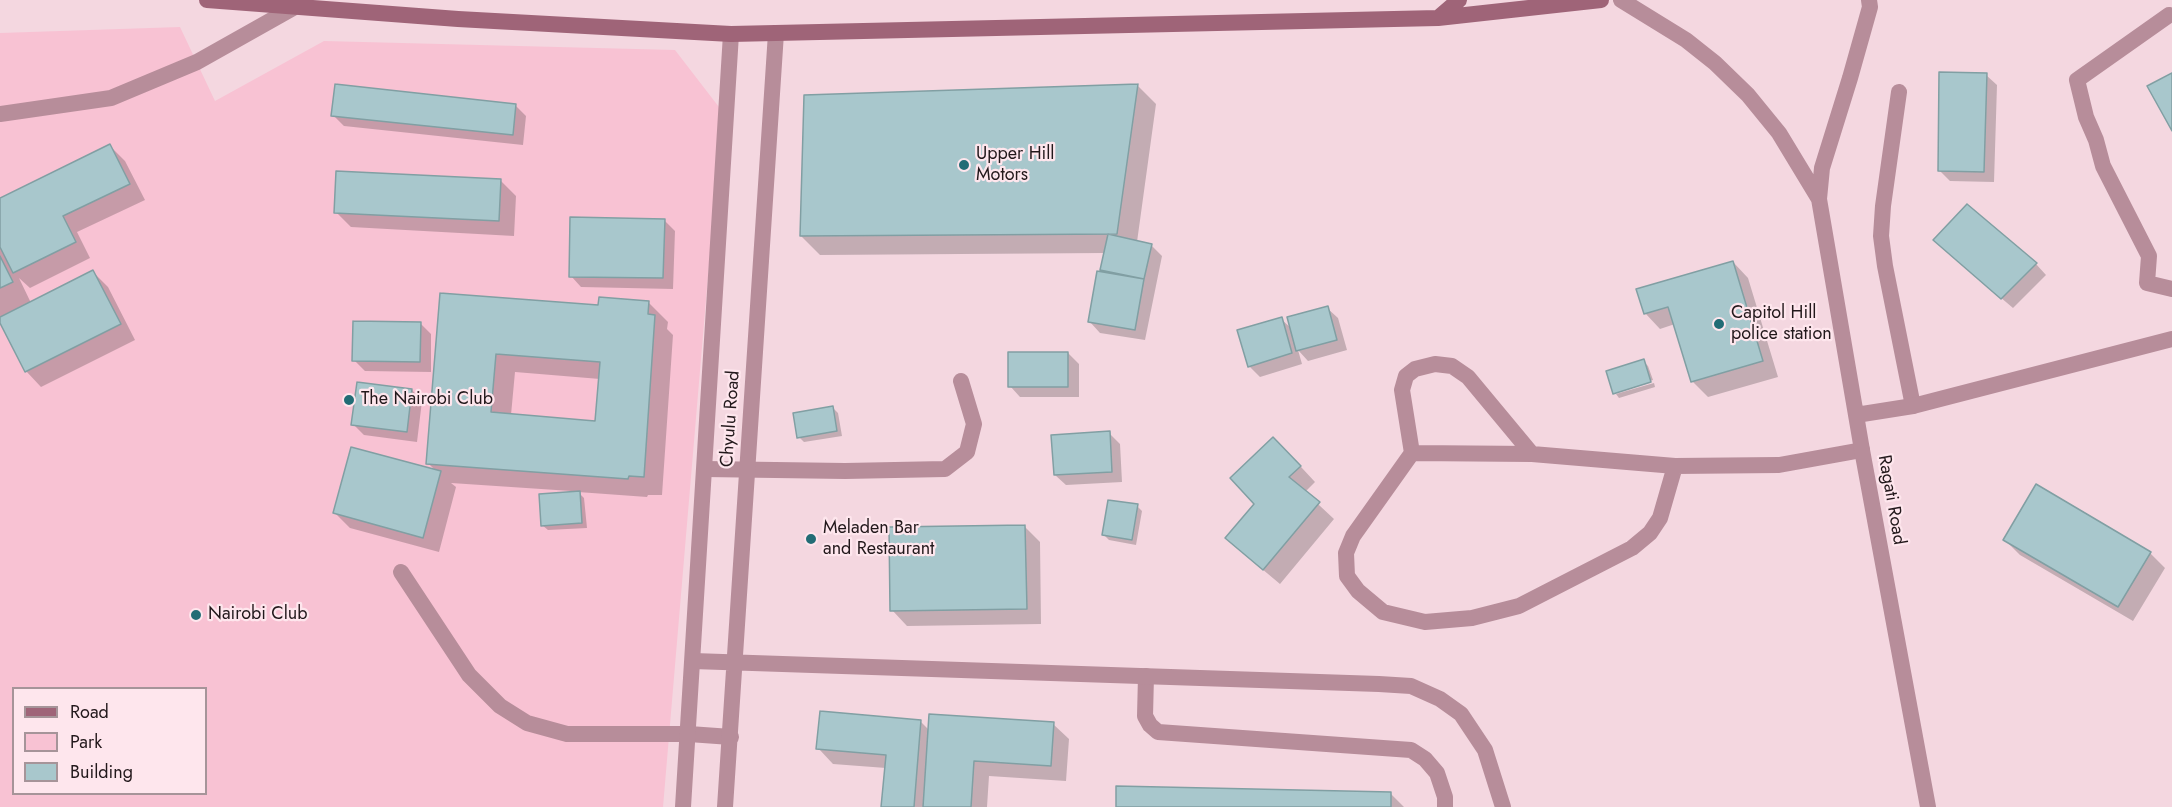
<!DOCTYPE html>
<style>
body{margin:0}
#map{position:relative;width:2172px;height:807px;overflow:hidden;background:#f4d7e0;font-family:Jost,sans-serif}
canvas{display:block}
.legend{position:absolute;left:12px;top:687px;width:195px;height:108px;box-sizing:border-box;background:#fee6ed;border:2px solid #a69499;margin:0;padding:8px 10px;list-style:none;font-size:18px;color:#22181b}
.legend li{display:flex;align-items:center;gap:12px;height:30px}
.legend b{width:30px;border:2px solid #a69499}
</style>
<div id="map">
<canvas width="2172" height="807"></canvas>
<ul class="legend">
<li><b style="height:8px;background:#9f6478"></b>Road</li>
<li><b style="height:16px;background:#f8c2d3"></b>Park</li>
<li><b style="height:16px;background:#a8c7cc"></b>Building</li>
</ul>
</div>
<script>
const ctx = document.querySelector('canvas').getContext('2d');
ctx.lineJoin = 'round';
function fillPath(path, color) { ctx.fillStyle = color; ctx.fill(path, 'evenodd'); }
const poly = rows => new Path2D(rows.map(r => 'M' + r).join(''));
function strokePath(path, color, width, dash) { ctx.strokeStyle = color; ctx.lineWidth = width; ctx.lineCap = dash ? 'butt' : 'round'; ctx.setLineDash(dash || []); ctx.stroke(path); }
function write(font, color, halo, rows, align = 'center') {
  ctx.font = font + ' Jost,sans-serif'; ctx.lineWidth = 4.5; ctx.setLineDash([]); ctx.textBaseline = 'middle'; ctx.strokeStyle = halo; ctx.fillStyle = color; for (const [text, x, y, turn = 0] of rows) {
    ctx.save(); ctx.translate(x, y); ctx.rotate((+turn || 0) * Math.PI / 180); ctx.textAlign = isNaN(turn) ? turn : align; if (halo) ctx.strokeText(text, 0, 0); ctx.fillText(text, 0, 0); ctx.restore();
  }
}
const green = poly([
 [180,27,215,101,324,41,675,50,722,111,663,807,0,807,0,33],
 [14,688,206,688,206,794,14,794]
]);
const shadow = poly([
 [1986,75,1997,85,1994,182,1950,181,1939,170],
 [1137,85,1156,104,1137,242,1151,245,1162,256,1145,340,1100,333,1090,322,1107,274,1102,269,1105,253,820,255,801,236],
 [515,105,526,116,523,145,344,126,333,115],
 [110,146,125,161,145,200,77,232,90,258,30,288,19,278,31,303,93,272,108,287,135,340,41,387,26,371,0,320,0,200],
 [501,181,516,196,514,236,351,227,336,212],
 [664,220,675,231,673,289,581,287,571,276],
 [1946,251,2036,264,2046,275,2013,308],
 [1733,262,1748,278,1778,377,1708,397,1692,381,1675,324,1660,329,1645,313],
 [442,295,600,307,649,303,668,322,667,329,673,335,662,495,648,495,647,497,578,492,584,498,587,528,548,530,542,525,571,491,451,483,456,487,439,552,350,528,335,513,435,470,428,463],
 [515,372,600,379,597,422,511,415],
 [1327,308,1338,318,1347,350,1308,361,1298,350,1302,364,1260,377,1249,366,1281,319,1292,329],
 [420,323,431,334,431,372,365,371,354,360],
 [1068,353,1079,364,1079,397,1020,397,1010,386],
 [1643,361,1648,366,1653,380,1615,391,1615,394,1608,372],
 [1654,383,1655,387,1619,398,1616,394],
 [412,390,422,401,417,442,364,435,353,424],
 [833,408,838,413,842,436,804,442,799,437],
 [1109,433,1120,444,1122,482,1066,485,1055,475],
 [1289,454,1315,482,1305,492,1334,519,1280,584,1243,553,1256,504],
 [1137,506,1142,511,1136,545,1109,540,1104,535],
 [1024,526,1040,542,1041,624,907,626,892,610],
 [2005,540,2150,553,2165,568,2133,621,2020,555],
 [921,722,929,730,1053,724,1069,739,1066,781,989,776,987,807,883,807,886,768,833,764,818,748],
 [1391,794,1404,807,1117,807]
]);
const building = poly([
 [1939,72,1987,73,1984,172,1938,171,1939,72],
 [2172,73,2172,131,2147,86,2172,73],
 [335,84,516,104,513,135,331,116,335,84],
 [1138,84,1117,234,800,236,804,95,1138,84],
 [110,144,130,184,63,216,76,242,13,273,0,247,0,198,110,144],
 [336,171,501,179,499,221,334,213,336,171],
 [1967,204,2037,263,2001,299,1933,240,1967,204],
 [570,217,665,219,663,278,569,277,570,217],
 [1108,234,1152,244,1144,279,1100,270,1108,234],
 [0,256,13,282,0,288,0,256],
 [1733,261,1763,361,1691,382,1668,307,1644,314,1636,289,1733,261],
 [93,270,121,324,25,372,0,323,0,317,93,270],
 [1097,271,1144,279,1135,330,1088,322,1097,271],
 [440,293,598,305,599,297,649,301,648,314,655,315,644,477,629,476,628,479,426,464,440,293],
 [496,354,600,362,595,421,491,412,496,354],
 [1328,306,1337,340,1296,351,1287,317,1328,306],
 [1282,317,1292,353,1248,367,1237,330,1282,317],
 [353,321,421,322,420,362,352,361,353,321],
 [1008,352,1068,352,1068,387,1008,387,1008,352],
 [1644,359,1651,382,1613,394,1606,371,1644,359],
 [357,382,412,389,407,432,351,425,357,382],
 [833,406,837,431,797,438,793,413,833,406],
 [1110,431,1112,472,1054,475,1051,435,1110,431],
 [1273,437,1301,466,1289,477,1320,502,1263,570,1225,538,1254,504,1230,478,1273,437],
 [351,447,441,471,423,538,333,513,351,447],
 [2036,484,2151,552,2118,607,2003,540,2036,484],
 [580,491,582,523,541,526,539,494,580,491],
 [1108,500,1138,504,1132,540,1102,535,1108,500],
 [1025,525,1027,609,890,611,889,527,1025,525],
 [820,711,921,720,914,807,881,807,886,755,816,749,820,711],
 [929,714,1054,722,1051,766,974,761,971,807,923,807,929,714],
 [1116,786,1391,792,1391,807,1116,807,1116,786]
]);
const service = poly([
 [2169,15,2077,80,2086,117,2096,140,2103,166,2149,256,2147,283,2172,289],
 [1899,92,1883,206,1881,236,1885,266,1913,406],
 [0,114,111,98,197,62,293,8],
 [1412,453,1532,454,1675,466,1660,518,1650,533,1632,548,1519,606,1472,618,1425,622,1383,612,1358,591,1347,576,1346,553,1353,536,1412,453,1402,390,1406,376,1415,369,1435,364,1452,366,1468,377,1532,454],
 [1675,466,1779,465,1862,450],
 [705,469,845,471,945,469,967,452,974,424,961,381],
 [401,572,469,675,500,706,527,723,567,734,689,734,731,737],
 [1146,676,1145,716,1150,725,1158,732,1411,750,1425,759,1437,773,1445,797,1445,807]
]);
const minor = poly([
 [1621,0,1686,40,1715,63,1748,95,1779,133,1819,199],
 [1869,0,1870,7,1850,78,1822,168,1819,199,1862,450,1928,807],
 [1856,415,1913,406,2172,339],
 [693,661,1379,684,1411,686,1440,699,1461,714,1485,750,1503,807],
 [683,807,731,34],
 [725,807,776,33]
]);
const secondary = poly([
 [207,0,458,19,731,34,1438,18,1601,0],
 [1438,18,1459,0]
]);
const markers = [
 [964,165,6,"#226c75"],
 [1719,324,6,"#226c75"],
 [349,400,6,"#226c75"],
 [811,539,6,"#226c75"],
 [196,615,6,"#226c75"]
];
const poiNames = [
 ["Upper Hill",976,155],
 ["Motors",976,176],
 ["Capitol Hill",1731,314],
 ["police station",1731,335],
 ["The Nairobi Club",361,400],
 ["Meladen Bar",823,529],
 ["and Restaurant",823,550],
 ["Nairobi Club",208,615]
];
const streetNames = [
 ["Chyulu Road",731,419,-86],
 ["Ragati Road",1891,500,80]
];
fillPath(green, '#f8c2d3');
fillPath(shadow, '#0003');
fillPath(building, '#a8c7cc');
strokePath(building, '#819fa3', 1.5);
strokePath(service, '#b78d9a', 16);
strokePath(minor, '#b78d9a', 16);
strokePath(secondary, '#9f6478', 16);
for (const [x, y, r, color] of markers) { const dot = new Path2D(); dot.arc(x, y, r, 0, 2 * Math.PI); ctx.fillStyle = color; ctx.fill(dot); strokePath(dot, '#fee6ed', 2); }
write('18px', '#22181b', '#fee6ed', poiNames, 'left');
write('18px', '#22181b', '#fee6ed', streetNames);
</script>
